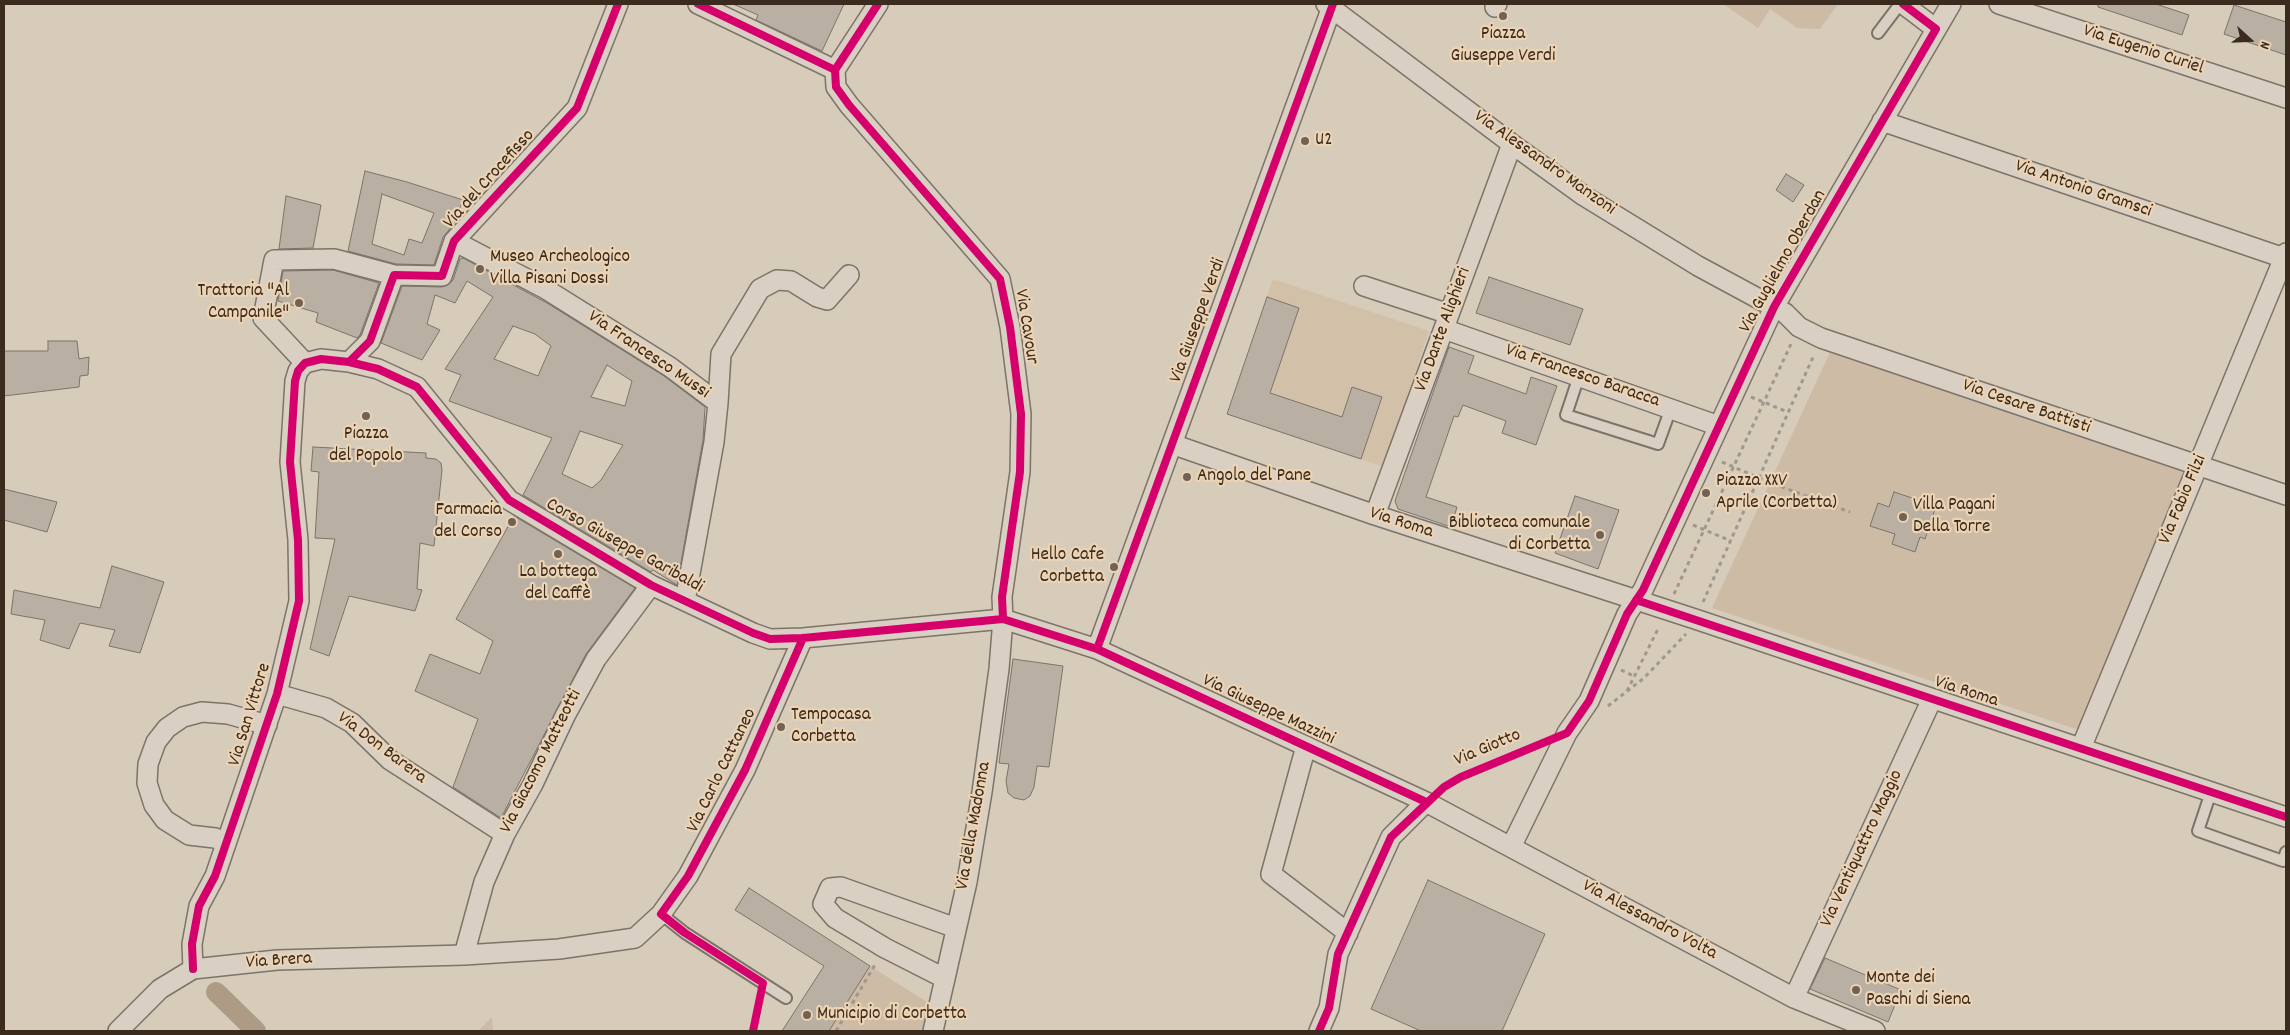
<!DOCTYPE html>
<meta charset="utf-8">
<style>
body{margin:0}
#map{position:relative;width:2290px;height:1035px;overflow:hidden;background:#d7cbba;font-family:Dekko,sans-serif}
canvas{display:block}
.frame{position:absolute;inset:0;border:5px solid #3b2a1e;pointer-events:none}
.north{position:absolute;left:2225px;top:15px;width:50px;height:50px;-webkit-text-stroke:4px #ebd3b3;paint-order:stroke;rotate:110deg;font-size:14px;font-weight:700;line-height:20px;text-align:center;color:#3b2a1e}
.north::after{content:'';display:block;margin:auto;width:18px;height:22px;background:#3b2a1e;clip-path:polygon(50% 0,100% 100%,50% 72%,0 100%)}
</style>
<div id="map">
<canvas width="2290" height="1035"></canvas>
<div class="frame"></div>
<div class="north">N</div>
</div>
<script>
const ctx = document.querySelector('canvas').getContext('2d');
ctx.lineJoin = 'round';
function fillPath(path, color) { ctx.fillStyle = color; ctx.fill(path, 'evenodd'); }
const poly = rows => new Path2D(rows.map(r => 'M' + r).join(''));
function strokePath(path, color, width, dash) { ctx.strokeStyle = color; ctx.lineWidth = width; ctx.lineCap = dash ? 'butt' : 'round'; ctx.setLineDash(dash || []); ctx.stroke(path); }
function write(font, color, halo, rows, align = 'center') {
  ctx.font = font + ' Dekko,sans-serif'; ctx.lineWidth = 4.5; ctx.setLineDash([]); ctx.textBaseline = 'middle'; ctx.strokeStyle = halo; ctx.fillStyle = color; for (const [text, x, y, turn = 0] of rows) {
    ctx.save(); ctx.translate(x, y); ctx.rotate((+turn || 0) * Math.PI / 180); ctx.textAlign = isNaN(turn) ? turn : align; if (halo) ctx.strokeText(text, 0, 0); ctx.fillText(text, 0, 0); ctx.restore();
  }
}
const built = poly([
 [1273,279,1429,331,1384,467,1227,414]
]);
const green = poly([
 [1723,4,1838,4,1820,29,1797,28,1770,9,1758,28],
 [1832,348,2185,468,2079,730,1712,608],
 [870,966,927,1002,923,1031,829,1031],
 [492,1017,493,1031,478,1031]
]);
const canal = poly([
 [216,992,256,1031]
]);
const building = poly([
 [733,4,844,4,822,51,756,20,758,15,733,4],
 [2098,4,2156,4,2189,15,2182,35,2098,7,2098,4],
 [2234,5,2286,22,2286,55,2224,34,2234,5],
 [365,171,407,182,463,200,453,225,443,237,434,265,396,264,348,251,365,171],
 [382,194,434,213,422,243,409,239,404,255,372,244,382,194],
 [1786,174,1804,185,1793,202,1776,190,1786,174],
 [286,196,321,205,313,248,279,249,286,196],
 [463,258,547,303,664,376,705,407,703,440,677,585,653,570,651,572,523,495,552,438,449,401,461,375,445,369,493,297,467,281,455,303,435,295,427,324,440,330,422,360,381,343,402,286,442,287,448,285,453,280,460,259,463,258],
 [513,326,535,334,551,346,538,376,494,359,513,326],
 [607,365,632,381,625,406,591,397,607,365],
 [580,431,623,445,601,480,592,488,562,474,580,431],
 [333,270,379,283,360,335,357,338,316,322,318,313,278,301,283,271,333,270],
 [1489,277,1583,309,1570,345,1476,313,1489,277],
 [1267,297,1299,308,1270,393,1342,417,1352,387,1382,397,1361,459,1227,414,1267,297],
 [48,341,77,341,79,359,89,357,88,375,80,376,79,387,4,396,4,351,48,351,48,341],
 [1449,347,1474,356,1468,373,1526,394,1531,377,1557,386,1536,445,1502,433,1506,421,1463,405,1458,417,1454,416,1426,497,1457,507,1451,527,1398,509,1395,501,1449,347],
 [313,447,426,453,426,458,436,459,441,463,442,470,434,546,420,543,417,589,422,590,415,611,349,596,329,656,310,649,335,539,315,538,319,472,311,471,313,447],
 [4,489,57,502,47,532,4,520,4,489],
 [1894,492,1936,506,1925,539,1920,537,1915,552,1892,544,1895,534,1870,526,1878,503,1889,507,1894,492],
 [1575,496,1619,510,1598,569,1555,553,1575,496],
 [514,516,635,588,586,654,501,818,453,787,478,719,415,691,430,654,480,674,493,641,456,619,514,516],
 [112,566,164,582,140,653,109,646,115,630,80,623,69,649,40,640,45,620,11,614,14,590,100,608,112,566],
 [1013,659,1063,666,1049,767,1037,766,1034,787,1030,796,1024,800,1014,798,1008,793,1006,781,1009,764,999,763,1013,659],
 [1428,880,1545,934,1502,1031,1421,1031,1371,1009,1428,880],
 [749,888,870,966,829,1031,782,1031,824,966,735,910,749,888],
 [1825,958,1901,990,1888,1022,1810,989,1825,958]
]);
const path = poly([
 [1751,397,1788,412],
 [1722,462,1771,483,1850,512],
 [1693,525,1731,541],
 [1674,594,1791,344],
 [1703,602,1814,355],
 [1621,670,1634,676],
 [1627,691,1659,627],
 [1608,706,1644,678,1686,634],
 [753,1030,760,996],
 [836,1031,876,963]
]);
const lane = poly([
 [1878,33,1900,4],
 [1579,376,1566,415,1658,444,1671,408],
 [2211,792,2198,831,2283,861,2286,852],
 [661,914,685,933,786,998]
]);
const street = poly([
 [698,4,835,70],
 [1326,4,1512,144,1584,196,1698,266,1785,313,1799,327,1821,338,2286,495],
 [1903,4,1936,29],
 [1999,4,2286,98],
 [1495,7,1497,4],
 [835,70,836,87,849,105,1000,279,1010,327,1021,414,1020,472,1002,597,1003,619,999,669,982,792,967,882,933,1031],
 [835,70,878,4],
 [1882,121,2284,258],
 [454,241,544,288,670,367,718,403,714,442,685,601],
 [1364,286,1449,314],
 [1444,329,1719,426],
 [349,362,370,341,394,275,442,276,454,241,577,108,618,4],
 [305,363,263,318,274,260,334,259,394,275],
 [718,403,721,354,760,289,777,280,791,281,817,297,827,300,849,275],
 [1172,444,1375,515,1695,619,2286,817],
 [1375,515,1512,144],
 [1097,649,1333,4],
 [277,694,326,708,352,723,390,760,505,834],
 [1306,746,1271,874,1348,933],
 [2081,748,2286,253],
 [226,843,215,838,189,835,165,820,154,805,147,783,148,764,156,742,167,728,183,717,202,712,228,714,267,725],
 [1511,847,1567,733,1589,701,1627,614,1643,590,1774,307,1951,4],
 [464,955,484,882,505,834,533,784,565,716,596,659,651,585],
 [193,969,192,944,199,906,215,876,277,694,299,601,298,540,290,462,295,381,298,371,305,363,321,359,349,362,378,369,417,387,509,500,651,585,753,633,770,639,803,638,1003,619,1097,649,1426,802,1794,998,1875,1031],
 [944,978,885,948,835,918,823,904,830,888,841,887,956,928],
 [1794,998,1932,699],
 [118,1031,160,989,193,969,277,960,464,955,559,949,635,938,661,914,688,876,745,770,803,638],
 [1319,1031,1329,1008,1338,954,1391,837,1426,802]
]);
const cycleway = poly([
 [698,4,835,70],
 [835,70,836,87,849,105,1000,279,1010,327,1021,414,1020,472,1002,597,1003,619],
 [835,70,878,4],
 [349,362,370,341,394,275,442,276,454,241,577,108,618,4],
 [1636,600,2286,817],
 [1097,649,1333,4],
 [193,969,192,944,199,906,215,876,277,694,299,601,298,540,290,462,295,381,298,371,305,363,321,359,349,362,378,369,417,387,509,500,651,585,753,633,770,639,803,638,1003,619,1097,649,1426,802],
 [753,1031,763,983,685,933,661,914,688,876,745,770,803,638],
 [1319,1031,1329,1008,1338,954,1391,837,1444,787,1461,777,1567,733,1589,701,1627,614,1643,590,1774,307,1936,29,1903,4]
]);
const markers = [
 [1503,16,5,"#726255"],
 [1305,141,5,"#726255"],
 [480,269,5,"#726255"],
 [299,303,5,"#726255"],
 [366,416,5,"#726255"],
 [1187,477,5,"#726255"],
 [1706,493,5,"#726255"],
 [1903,517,5,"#726255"],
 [512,522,5,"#726255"],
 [1600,535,5,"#726255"],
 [558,554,5,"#726255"],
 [1114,567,5,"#726255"],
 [781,727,5,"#726255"],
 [1856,990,5,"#726255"],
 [807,1015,5,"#726255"]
];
const poiNames = [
 ["Piazza",1503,35,"center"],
 ["Giuseppe Verdi",1503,57,"center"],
 ["U2",1315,141],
 ["Museo Archeologico",490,258],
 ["Villa Pisani Dossi",490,280],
 ["Trattoria \"Al",289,292,"right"],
 ["Campanile\"",289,314,"right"],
 ["Piazza",366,435,"center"],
 ["del Popolo",366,457,"center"],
 ["Angolo del Pane",1197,477],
 ["Piazza XXV",1716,482],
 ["Aprile (Corbetta)",1716,504],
 ["Villa Pagani",1913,506],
 ["Della Torre",1913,528],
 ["Farmacia",502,511,"right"],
 ["del Corso",502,533,"right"],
 ["Biblioteca comunale",1590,524,"right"],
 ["di Corbetta",1590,546,"right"],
 ["Hello Cafe",1104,556,"right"],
 ["Corbetta",1104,578,"right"],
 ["La bottega",558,573,"center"],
 ["del Caffè",558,595,"center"],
 ["Tempocasa",791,716],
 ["Corbetta",791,738],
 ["Monte dei",1866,979],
 ["Paschi di Siena",1866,1001],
 ["Municipio di Corbetta",817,1015]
];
const streetNames = [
 ["Via Eugenio Curiel",2143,51,18],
 ["Via Alessandro Manzoni",1544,164,35],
 ["Via del Crocefisso",490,180,-48],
 ["Via Antonio Gramsci",2083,190,19],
 ["Via Guglielmo Oberdan",1784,262,-61],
 ["Via Giuseppe Verdi",1199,321,-70],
 ["Via Cavour",1025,327,81],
 ["Via Dante Alighieri",1444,330,-70],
 ["Via Francesco Mussi",648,356,34],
 ["Via Francesco Baracca",1582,377,19],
 ["Via Cesare Battisti",2026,408,19],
 ["Via Fabio Filzi",2184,500,-67],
 ["Via Roma",1401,524,18],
 ["Corso Giuseppe Garibaldi",624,547,29],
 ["Via Roma",1966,693,18],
 ["Via Giuseppe Mazzini",1268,711,25],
 ["Via San Vittore",251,715,-73],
 ["Via Don Barera",381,749,37],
 ["Via Giotto",1488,749,-23],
 ["Via Giacomo Matteotti",542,762,-63],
 ["Via Carlo Cattaneo",723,771,-64],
 ["Via della Madonna",975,826,-80],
 ["Via Ventiquattro Maggio",1863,849,-65],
 ["Via Alessandro Volta",1649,921,28],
 ["Via Brera",279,962,-4]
];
fillPath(built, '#d2c0a9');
fillPath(green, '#cdbba5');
strokePath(canal, '#ae9b86', 20);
fillPath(building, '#b9b0a3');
strokePath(building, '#7c7469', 1);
strokePath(lane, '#7c7469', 14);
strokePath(street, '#7c7469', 22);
strokePath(path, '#a0978e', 3, [4, 4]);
strokePath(lane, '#d9cfc3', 10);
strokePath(street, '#d9cfc3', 19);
strokePath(cycleway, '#d6006c', 8);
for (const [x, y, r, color] of markers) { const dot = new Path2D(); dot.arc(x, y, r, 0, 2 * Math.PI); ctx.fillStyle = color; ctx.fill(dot); strokePath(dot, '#ebd3b3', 2); }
write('19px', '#3b2a1e', '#ebd3b3', poiNames, 'left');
write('19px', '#3b2a1e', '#ebd3b3', streetNames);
</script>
